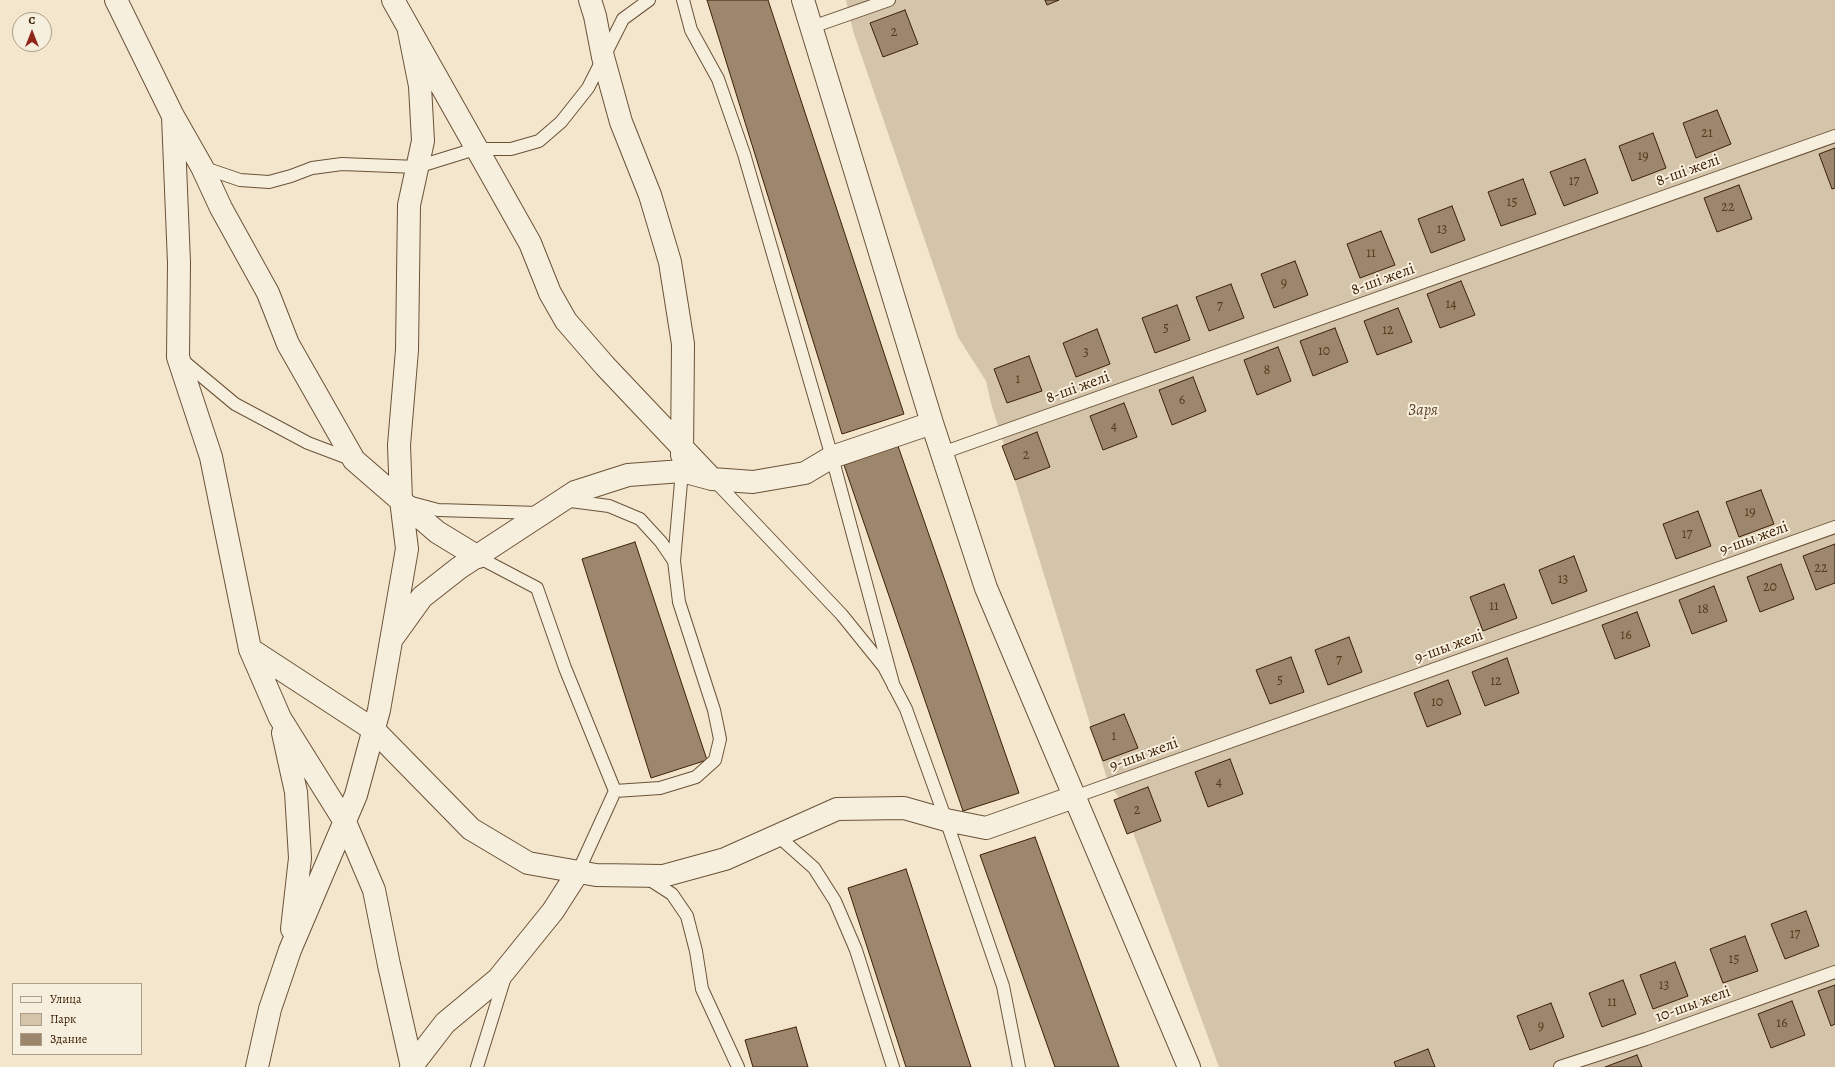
<!DOCTYPE html>
<meta charset="utf-8">
<style>
body{margin:0}
#map{position:relative;width:1835px;height:1067px;overflow:hidden;background:#f3e6cc;font-family:Alegreya,serif}
canvas{display:block}
.legend{position:absolute;left:12px;top:983px;width:130px;height:72px;box-sizing:border-box;background:#f7efde;border:1px solid #ad9c87;margin:0;padding:5px 7px;list-style:none;font-size:12px;color:#3e2005}
.legend li{display:flex;align-items:center;gap:8px;height:20px}
.legend b{width:20px;border:1px solid #ad9c87}
.north{position:absolute;left:12px;top:12px;width:40px;height:40px;box-sizing:border-box;background:#f7efde;border:1px solid #ad9c87;border-radius:50%;rotate:0deg;font-size:11px;font-weight:700;line-height:16px;text-align:center;color:#3e2005}
.north::after{content:'';display:block;margin:auto;width:14px;height:18px;background:#8f2418;clip-path:polygon(50% 0,100% 100%,50% 72%,0 100%)}
</style>
<div id="map">
<canvas width="1835" height="1067"></canvas>
<ul class="legend">
<li><b style="height:5px;background:#f7efde"></b>Улица</li>
<li><b style="height:11px;background:#d4c4aa"></b>Парк</li>
<li><b style="height:11px;background:#9c876c"></b>Здание</li>
</ul>
<div class="north">С</div>
</div>
<script>
const ctx = document.querySelector('canvas').getContext('2d');
ctx.lineJoin = 'round';
function fillPath(path, color) { ctx.fillStyle = color; ctx.fill(path, 'evenodd'); }
const poly = rows => new Path2D(rows.map(r => 'M' + r).join(''));
function strokePath(path, color, width, dash) { ctx.strokeStyle = color; ctx.lineWidth = width; ctx.lineCap = dash ? 'butt' : 'round'; ctx.setLineDash(dash || []); ctx.stroke(path); }
function write(font, color, halo, rows, align = 'center') {
  ctx.font = font + ' Alegreya,serif'; ctx.lineWidth = 4; ctx.setLineDash([]); ctx.textBaseline = 'middle'; ctx.strokeStyle = halo; ctx.fillStyle = color; for (const [text, x, y, turn = 0] of rows) {
    ctx.save(); ctx.translate(x, y); ctx.rotate((+turn || 0) * Math.PI / 180); ctx.textAlign = isNaN(turn) ? turn : align; if (halo) ctx.strokeText(text, 0, 0); ctx.fillText(text, 0, 0); ctx.restore();
  }
}
const green = poly([
 [846,0,1835,0,1835,1067,1219,1067,1122,802,1108,782,991,403,986,381,958,337,853,31]
]);
const building = poly([
 [707,0,768,0,904,414,842,434,707,0],
 [1045,0,1059,0,1047,5,1045,0],
 [905,10,918,44,883,57,870,23,905,10],
 [1717,110,1731,144,1696,158,1683,123,1717,110],
 [1653,133,1666,168,1632,181,1619,146,1653,133],
 [1835,148,1835,188,1832,189,1819,154,1835,148],
 [1585,159,1598,193,1564,206,1550,172,1585,159],
 [1523,179,1536,214,1501,226,1488,192,1523,179],
 [1739,185,1752,219,1717,232,1704,198,1739,185],
 [1452,206,1465,240,1431,253,1418,219,1452,206],
 [1381,231,1395,265,1360,278,1347,244,1381,231],
 [1295,261,1308,295,1274,308,1261,274,1295,261],
 [1461,281,1475,315,1440,328,1427,294,1461,281],
 [1231,284,1244,318,1209,331,1196,297,1231,284],
 [1177,305,1190,340,1155,353,1142,318,1177,305],
 [1398,308,1412,342,1377,355,1364,321,1398,308],
 [1335,328,1348,362,1313,376,1300,341,1335,328],
 [1097,329,1110,364,1076,377,1063,343,1097,329],
 [1278,347,1291,381,1257,395,1244,360,1278,347],
 [1029,356,1042,391,1007,403,994,369,1029,356],
 [1193,377,1206,411,1172,425,1159,390,1193,377],
 [1124,403,1137,437,1103,450,1090,416,1124,403],
 [1037,432,1050,467,1015,480,1002,446,1037,432],
 [898,446,1019,793,963,811,844,465,898,446],
 [1761,490,1774,524,1739,537,1726,502,1761,490],
 [1698,511,1711,546,1676,559,1663,524,1698,511],
 [635,542,707,760,651,778,582,559,635,542],
 [1835,544,1835,583,1816,590,1803,556,1835,544],
 [1574,556,1587,591,1552,604,1539,570,1574,556],
 [1781,564,1794,599,1760,612,1747,577,1781,564],
 [1504,584,1517,618,1483,631,1470,597,1504,584],
 [1714,586,1727,621,1692,634,1679,600,1714,586],
 [1637,612,1650,646,1615,659,1602,625,1637,612],
 [1349,637,1362,672,1328,685,1315,650,1349,637],
 [1291,657,1304,692,1270,704,1256,670,1291,657],
 [1507,658,1519,693,1485,706,1472,672,1507,658],
 [1448,680,1461,714,1427,727,1414,693,1448,680],
 [1124,714,1138,748,1103,761,1090,727,1124,714],
 [1230,759,1243,794,1208,807,1195,772,1230,759],
 [1148,787,1161,821,1127,834,1114,800,1148,787],
 [1035,837,1119,1067,1055,1067,980,855,1035,837],
 [906,869,971,1067,906,1067,848,888,906,869],
 [1806,911,1819,946,1785,959,1771,924,1806,911],
 [1745,936,1758,971,1723,983,1710,949,1745,936],
 [1675,962,1688,996,1653,1009,1640,975,1675,962],
 [1623,980,1636,1014,1602,1027,1589,993,1623,980],
 [1835,985,1835,1024,1831,1026,1818,991,1835,985],
 [1792,1001,1805,1035,1771,1048,1758,1014,1792,1001],
 [1551,1003,1564,1037,1530,1050,1517,1016,1551,1003],
 [796,1027,808,1067,753,1067,745,1040,796,1027],
 [1428,1049,1435,1067,1396,1067,1394,1062,1428,1049],
 [1637,1055,1642,1067,1605,1067,1637,1055]
]);
const service = poly([
 [683,0,691,30,718,79,744,154,832,457,894,687],
 [812,27,889,0],
 [202,167,240,180,269,182,291,176,312,168,342,164,417,167,475,149,511,149,539,141,561,122,588,88,623,19,649,0],
 [181,359,235,404,308,443,353,460],
 [942,453,1835,136],
 [714,480,842,615,884,667,906,709,946,820,1003,986,1019,1067],
 [563,500,609,506,640,519,661,542,674,561],
 [408,502,438,510,539,513],
 [478,557,537,588,565,668,615,791,578,872],
 [615,791,660,788,696,777,715,760,720,739,714,710,679,602,674,561,682,471],
 [1074,797,1835,527],
 [778,836,814,868,835,901,856,950,893,1067],
 [647,878,672,894,687,916,696,951,702,989,738,1067],
 [477,1067,505,977],
 [1560,1067,1646,1039,1835,972]
]);
const minor = poly([
 [116,0,173,116,202,167,221,208,268,293,288,344,354,460,437,532,478,557],
 [393,0,530,243,550,293,566,321,605,366,712,479],
 [590,0,595,16,603,57,621,122,650,195,670,262,683,344,682,455],
 [803,0,932,423,986,588,1189,1067],
 [173,116,179,263,178,357,211,457,250,649,280,718,345,822,374,890,389,965,412,1067],
 [394,636,422,597,459,568,575,492,628,475,682,471,712,479,753,482,805,473,832,457,932,423],
 [250,649,374,730,471,829,528,863,596,875,663,876,725,859,837,809,904,808,946,820,986,828,1074,797],
 [283,733,296,792,300,858,292,929],
 [257,1067,270,1009,290,950,356,795,379,710,407,549,401,500,399,445,407,350,409,205,423,141,420,86,409,31],
 [411,1067,445,1023,498,979,553,911,578,872]
]);
const numberNames = [
 ["2",894,33],
 ["21",1707,134],
 ["19",1643,157],
 ["17",1574,182],
 ["15",1512,203],
 ["22",1728,208],
 ["13",1442,230],
 ["11",1371,254],
 ["9",1284,284],
 ["14",1451,305],
 ["7",1220,307],
 ["5",1166,329],
 ["12",1388,331],
 ["10",1324,352],
 ["3",1086,353],
 ["8",1267,371],
 ["1",1018,380],
 ["6",1182,401],
 ["4",1114,427],
 ["2",1026,456],
 ["19",1750,513],
 ["17",1687,535],
 ["22",1821,569],
 ["13",1563,580],
 ["20",1770,588],
 ["11",1494,607],
 ["18",1703,610],
 ["16",1626,636],
 ["7",1339,661],
 ["5",1280,681],
 ["12",1496,682],
 ["10",1437,703],
 ["1",1114,737],
 ["4",1219,783],
 ["2",1137,811],
 ["17",1795,935],
 ["15",1734,960],
 ["13",1664,986],
 ["11",1612,1003],
 ["16",1782,1024],
 ["9",1541,1027]
];
const streetNames = [
 ["8-ші желі",1688,171,-20],
 ["8-ші желі",1383,280,-20],
 ["8-ші желі",1078,388,-20],
 ["9-шы желі",1754,539,-20],
 ["9-шы желі",1449,647,-20],
 ["9-шы желі",1144,755,-20],
 ["10-шы желі",1693,1005,-20]
];
const parkNames = [
 ["Заря",1423,411]
];
fillPath(green, '#d4c4aa');
fillPath(building, '#9c876c');
strokePath(building, '#3e2005', 1);
strokePath(service, '#6b5237', 14);
strokePath(minor, '#6b5237', 24);
strokePath(service, '#f7efde', 12);
strokePath(minor, '#f7efde', 22);
write('14px', '#563a1f', null, numberNames);
write('16px', '#3e2005', '#f7efde', streetNames);
write('italic 16px', '#64492e', '#f7efde', parkNames);
</script>
